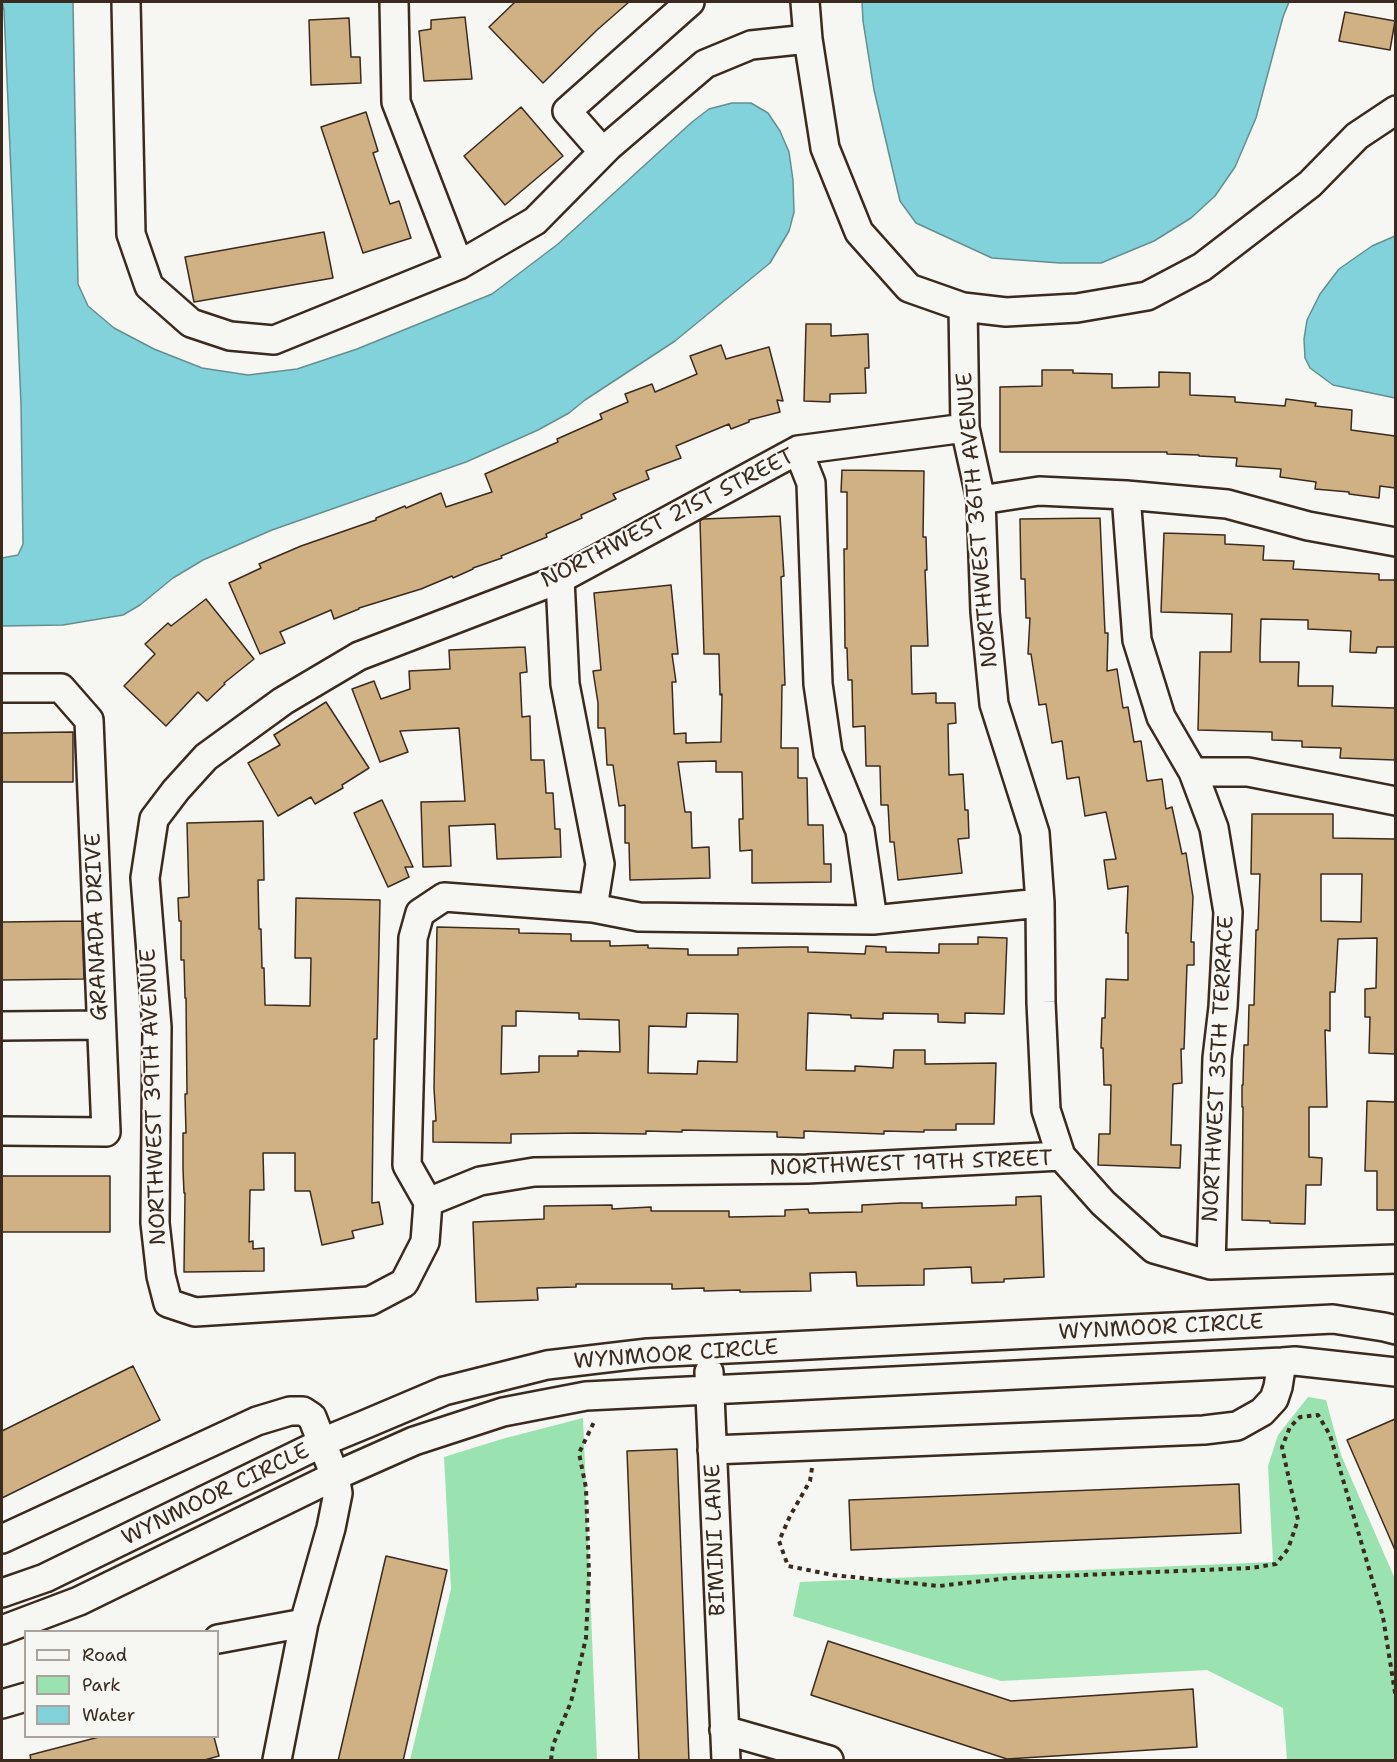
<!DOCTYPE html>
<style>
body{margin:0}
#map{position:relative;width:1397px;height:1762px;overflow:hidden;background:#f6f6f2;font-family:"Shantell Sans",sans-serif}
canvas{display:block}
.frame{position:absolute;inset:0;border:3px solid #3b2a1e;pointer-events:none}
.legend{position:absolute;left:24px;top:1630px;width:195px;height:108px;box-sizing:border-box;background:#f6f6f2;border:2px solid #aba49d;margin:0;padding:8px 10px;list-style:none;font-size:18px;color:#3b2a1e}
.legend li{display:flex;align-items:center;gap:12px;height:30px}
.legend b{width:30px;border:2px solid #aba49d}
</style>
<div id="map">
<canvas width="1397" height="1762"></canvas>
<div class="frame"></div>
<ul class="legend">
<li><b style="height:8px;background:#f6f6f2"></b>Road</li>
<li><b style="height:16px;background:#9ae3b1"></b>Park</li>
<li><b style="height:16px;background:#81d2da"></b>Water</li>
</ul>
</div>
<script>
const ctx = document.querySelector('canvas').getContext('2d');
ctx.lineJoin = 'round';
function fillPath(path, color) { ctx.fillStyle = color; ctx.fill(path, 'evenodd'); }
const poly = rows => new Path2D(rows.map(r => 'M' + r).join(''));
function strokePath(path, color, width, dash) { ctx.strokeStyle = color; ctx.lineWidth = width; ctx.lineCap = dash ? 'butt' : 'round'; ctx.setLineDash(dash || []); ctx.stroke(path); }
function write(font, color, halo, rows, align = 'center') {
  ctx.font = font + ' "Shantell Sans",sans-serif'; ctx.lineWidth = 4.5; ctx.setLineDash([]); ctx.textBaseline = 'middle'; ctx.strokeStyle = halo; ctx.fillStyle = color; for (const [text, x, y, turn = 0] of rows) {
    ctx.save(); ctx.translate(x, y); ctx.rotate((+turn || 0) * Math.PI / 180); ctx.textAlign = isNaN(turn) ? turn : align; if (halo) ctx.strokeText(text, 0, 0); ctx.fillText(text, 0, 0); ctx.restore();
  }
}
const green = poly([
 [1308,1397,1326,1400,1341,1455,1395,1579,1395,1760,1287,1760,1283,1708,1207,1670,1001,1681,793,1616,800,1582,1273,1562,1268,1466,1278,1435],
 [583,1418,597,1760,410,1760,451,1589,444,1457,502,1439]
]);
const water = poly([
 [2,2,73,2,78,284,88,306,114,328,154,349,202,368,248,375,297,369,357,349,492,294,558,244,692,122,709,109,732,103,751,103,768,113,780,131,789,152,793,180,794,212,789,231,770,263,675,341,585,400,569,413,538,430,466,462,272,530,203,560,173,578,140,605,123,615,63,625,2,626,2,558,18,555,23,544,21,404,4,10,2,2],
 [862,2,1289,2,1283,17,1256,118,1235,167,1215,196,1191,218,1154,241,1101,263,1060,263,992,258,916,223,900,201,874,90,863,21,862,2],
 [1395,236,1396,236,1395,398,1333,385,1310,368,1305,358,1304,339,1307,320,1320,294,1339,269,1372,246,1395,236]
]);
const building = poly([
 [515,2,629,2,597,30,543,83,489,27,515,2],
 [1345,12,1395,21,1390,50,1339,41,1345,12],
 [465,17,472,79,424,81,419,31,431,29,431,20,465,17],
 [349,18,351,57,360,57,361,83,311,85,309,20,349,18],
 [521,107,563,156,505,205,464,156,521,107],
 [366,112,378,151,373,153,390,204,399,201,411,238,363,253,321,127,366,112],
 [324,232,333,278,194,302,185,257,324,232],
 [806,324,831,324,831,336,868,334,869,368,865,368,866,393,830,394,830,402,804,401,806,324],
 [721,345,726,359,769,347,783,401,777,400,780,412,749,420,749,422,731,429,729,424,676,446,681,458,646,471,649,479,613,494,616,499,581,515,582,518,546,534,547,537,501,556,502,558,473,568,473,569,453,578,452,576,421,589,359,608,359,609,334,619,331,610,280,632,285,643,260,654,229,583,261,568,259,564,301,546,376,520,376,518,405,506,406,508,441,493,446,507,492,492,485,474,558,442,557,439,602,419,600,414,628,402,625,394,652,384,655,392,697,374,690,356,721,345],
 [1042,370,1073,370,1073,373,1112,374,1112,388,1159,387,1159,372,1190,373,1190,395,1235,397,1235,402,1285,406,1286,399,1316,403,1315,406,1352,410,1351,430,1395,436,1395,488,1380,486,1379,498,1349,494,1349,492,1315,489,1316,482,1280,477,1281,469,1236,466,1237,458,1199,456,1199,455,1167,454,1167,452,1000,452,1000,387,1042,386,1042,370],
 [842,470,924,471,923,537,926,537,927,570,925,570,928,646,911,646,912,694,936,693,936,703,955,703,956,723,948,724,949,775,963,774,965,810,968,810,969,838,958,839,962,873,898,880,894,842,890,842,888,805,881,805,880,766,866,766,865,726,853,727,852,680,848,680,847,648,845,648,844,549,847,549,847,492,841,492,842,470],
 [780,516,784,576,781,577,785,685,782,685,781,748,798,748,798,778,807,778,808,825,823,825,824,864,831,864,831,882,752,883,752,850,740,851,739,819,743,819,742,772,716,772,716,761,678,762,685,812,691,812,692,848,709,847,710,878,630,880,629,843,625,843,625,805,619,806,613,765,607,765,605,728,598,728,598,703,593,671,601,670,594,593,671,585,678,654,672,654,676,682,672,682,674,734,686,733,686,743,721,742,722,694,720,695,719,654,704,654,700,521,703,519,780,516],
 [1100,518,1105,633,1108,633,1107,671,1117,669,1123,708,1128,707,1134,742,1141,741,1147,781,1162,779,1166,809,1172,807,1182,854,1186,853,1193,897,1191,942,1194,942,1194,965,1187,965,1184,1049,1181,1049,1182,1083,1173,1084,1171,1145,1181,1145,1180,1168,1098,1165,1099,1134,1110,1134,1111,1085,1104,1085,1103,1048,1101,1048,1102,1018,1105,1018,1106,979,1128,980,1128,933,1126,933,1128,886,1108,889,1104,860,1116,859,1106,812,1085,816,1079,777,1067,779,1062,741,1052,743,1046,704,1039,705,1031,654,1028,654,1030,618,1026,618,1025,579,1021,579,1020,519,1100,518],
 [1164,533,1225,535,1225,544,1264,546,1263,560,1294,561,1293,569,1379,574,1379,580,1395,580,1395,647,1377,647,1376,653,1350,652,1351,631,1308,629,1308,620,1261,619,1260,653,1260,662,1299,662,1298,686,1333,686,1332,706,1395,708,1395,760,1340,758,1341,748,1302,747,1302,741,1272,740,1272,732,1198,730,1200,652,1231,652,1232,614,1161,612,1164,533],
 [206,599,254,659,224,683,225,684,207,701,198,692,166,726,124,686,155,654,145,644,168,623,171,626,206,599],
 [525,647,527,672,520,673,522,717,530,716,531,760,544,760,546,793,553,793,555,829,560,829,561,857,497,859,495,824,449,826,451,866,423,867,421,802,465,801,459,728,400,731,408,752,380,762,352,689,374,681,381,699,410,689,409,671,450,669,449,650,525,647],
 [326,702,369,768,342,785,343,788,315,804,311,797,278,816,248,763,280,745,274,735,326,702],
 [73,732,73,782,2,782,2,733,73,732],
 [382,800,413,867,405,867,409,877,388,887,354,813,382,800],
 [1252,814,1333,814,1333,838,1395,839,1395,1054,1369,1053,1370,1017,1365,1017,1365,989,1376,988,1377,938,1338,939,1335,992,1330,992,1330,1031,1325,1030,1327,1107,1309,1107,1309,1157,1322,1158,1321,1185,1306,1185,1305,1224,1270,1223,1270,1221,1242,1220,1243,1107,1242,1107,1242,1085,1243,1085,1244,1045,1248,1045,1249,1005,1254,1005,1256,930,1258,930,1260,874,1251,874,1252,814],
 [1321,874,1362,874,1361,922,1321,921,1321,874],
 [263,821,264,880,258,880,259,929,261,929,262,968,264,968,265,1005,310,1006,311,958,295,958,296,898,380,900,377,1039,374,1039,372,1203,379,1202,383,1224,352,1231,354,1238,322,1245,310,1191,295,1191,295,1153,263,1153,264,1190,250,1190,249,1242,253,1241,253,1249,264,1248,264,1271,184,1272,185,1193,184,1193,183,1169,183,1133,186,1133,185,1094,187,1094,186,998,185,998,184,960,181,960,181,921,179,921,178,898,189,897,187,823,263,821],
 [82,921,84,979,2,980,2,922,82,921],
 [437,927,519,929,519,933,571,934,571,941,610,941,610,946,648,945,648,948,688,949,688,955,738,955,738,948,790,947,808,947,808,952,865,954,866,946,886,947,886,952,939,953,939,944,978,944,978,937,1007,938,1004,1014,965,1013,965,1023,938,1022,938,1014,883,1013,883,1019,851,1018,851,1015,808,1013,806,1070,855,1071,855,1066,893,1068,894,1050,925,1050,925,1064,996,1063,994,1124,956,1124,956,1130,924,1130,924,1132,884,1131,884,1134,804,1131,804,1138,777,1137,777,1132,682,1130,682,1132,646,1131,646,1134,584,1133,511,1134,511,1143,433,1142,433,1121,436,1121,434,1088,437,927],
 [516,1011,579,1013,579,1019,619,1020,620,1052,578,1051,578,1056,539,1056,539,1072,501,1074,502,1026,516,1026,516,1011],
 [687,1013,738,1014,737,1062,698,1061,697,1074,648,1073,649,1026,686,1027,687,1013],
 [1367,1101,1395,1102,1395,1210,1377,1210,1377,1171,1365,1171,1367,1101],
 [2,1176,110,1176,110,1232,2,1232,2,1176],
 [1041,1196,1044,1277,1004,1279,1004,1282,972,1283,971,1267,924,1269,924,1285,857,1286,856,1272,810,1273,811,1291,740,1292,740,1290,704,1291,704,1288,672,1289,672,1284,576,1284,576,1287,537,1288,538,1300,476,1302,473,1222,544,1219,544,1206,612,1205,612,1209,651,1207,651,1211,729,1211,729,1217,785,1216,785,1210,808,1209,809,1213,862,1212,862,1205,901,1203,922,1203,922,1208,1016,1205,1016,1197,1041,1196],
 [133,1366,160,1420,2,1498,2,1431,133,1366],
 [1395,1419,1395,1550,1347,1440,1395,1419],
 [677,1449,689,1761,639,1761,627,1451,677,1449],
 [1239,1484,1241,1533,851,1550,849,1500,1239,1484],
 [386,1556,447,1570,403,1761,338,1761,386,1556],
 [828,1641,1011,1701,1193,1689,1197,1747,1007,1759,811,1695,828,1641],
 [99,1737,214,1737,219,1756,201,1761,31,1761,30,1755,99,1737]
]);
const path = poly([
 [812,1468,810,1481,790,1516,779,1541,788,1566,833,1575,939,1586,1010,1578,1251,1568,1276,1564,1288,1549,1298,1520,1282,1447,1290,1427,1300,1417,1318,1415,1330,1435,1383,1617,1396,1699],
 [551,1760,553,1745,571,1702,586,1638,589,1574,586,1488,579,1453,595,1420]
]);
const minor = poly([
 [126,2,131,234,149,286,191,323,230,336,274,340,459,265,535,221,609,146,705,64,751,45,808,39],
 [394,2,396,102,459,265],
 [805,2,808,39,825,148,859,232,909,288,963,307,1006,312,1077,308,1147,296,1202,267,1310,184,1357,136,1396,110],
 [603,152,567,111,690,2],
 [963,307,965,428,981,500,985,612,994,704,1035,833,1040,903,1041,1002,1046,1110,1061,1156,1103,1203,1154,1249,1211,1265,1396,1259],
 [965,428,798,450,560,579,359,656,283,701,206,757,176,790,154,819,145,878,157,1027,155,1223,161,1276,168,1303,195,1312,370,1301,404,1283,425,1242,428,1202,407,1165,413,938,420,913,444,897,593,908,639,917,873,920,1040,903],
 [798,450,811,483,818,684,828,753,860,831,873,920],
 [1126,495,1137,640,1161,717,1193,772,1214,828,1228,912,1223,1007,1217,1058,1211,1265],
 [981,500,1039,491,1126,495,1227,504,1308,526,1396,542],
 [560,579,565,684,600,864,593,908],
 [2,688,61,688,89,720,106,1132,2,1131],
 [1193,772,1248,772,1396,801],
 [2,1026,101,1025],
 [428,1202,480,1181,534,1172,807,1169,1061,1156],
 [709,1372,726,1760],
 [712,1450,1204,1430,1237,1426,1262,1412,1274,1399,1278,1387,1282,1362],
 [2,1539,257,1421,290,1411,303,1411,312,1417,335,1476,338,1493,331,1528,304,1623,218,1639],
 [2,1593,45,1578,332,1438,366,1424,444,1391,547,1365,648,1353,1333,1319,1384,1327,1396,1330],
 [2,1630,79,1601,335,1476,414,1441,503,1412,586,1396,1282,1362,1295,1361,1396,1372],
 [2,1704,26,1697],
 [724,1730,829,1760],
 [277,1760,304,1623]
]);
const streetNames = [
 ["NORTHWEST 21ST STREET",668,519,-27],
 ["NORTHWEST 36TH AVENUE",978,520,-95],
 ["GRANADA DRIVE",97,927,-92],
 ["NORTHWEST 35TH TERRACE",1219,1069,-87],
 ["NORTHWEST 39TH AVENUE",154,1097,-92],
 ["NORTHWEST 19TH STREET",911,1164,-2],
 ["WYNMOOR CIRCLE",1161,1328,-3],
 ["WYNMOOR CIRCLE",676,1355,-4],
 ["WYNMOOR CIRCLE",216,1495,-26],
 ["BIMINI LANE",716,1540,-92]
];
fillPath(green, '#9ae3b1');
fillPath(water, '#81d2da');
strokePath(water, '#658f8f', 1.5);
fillPath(building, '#d0b184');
strokePath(building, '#3b2a1e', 1.5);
strokePath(minor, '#3b2a1e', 32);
strokePath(path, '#3b2a1e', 4, [4.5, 4.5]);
strokePath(minor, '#f6f6f2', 27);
write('22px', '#3b2a1e', '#f6f6f2', streetNames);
</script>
